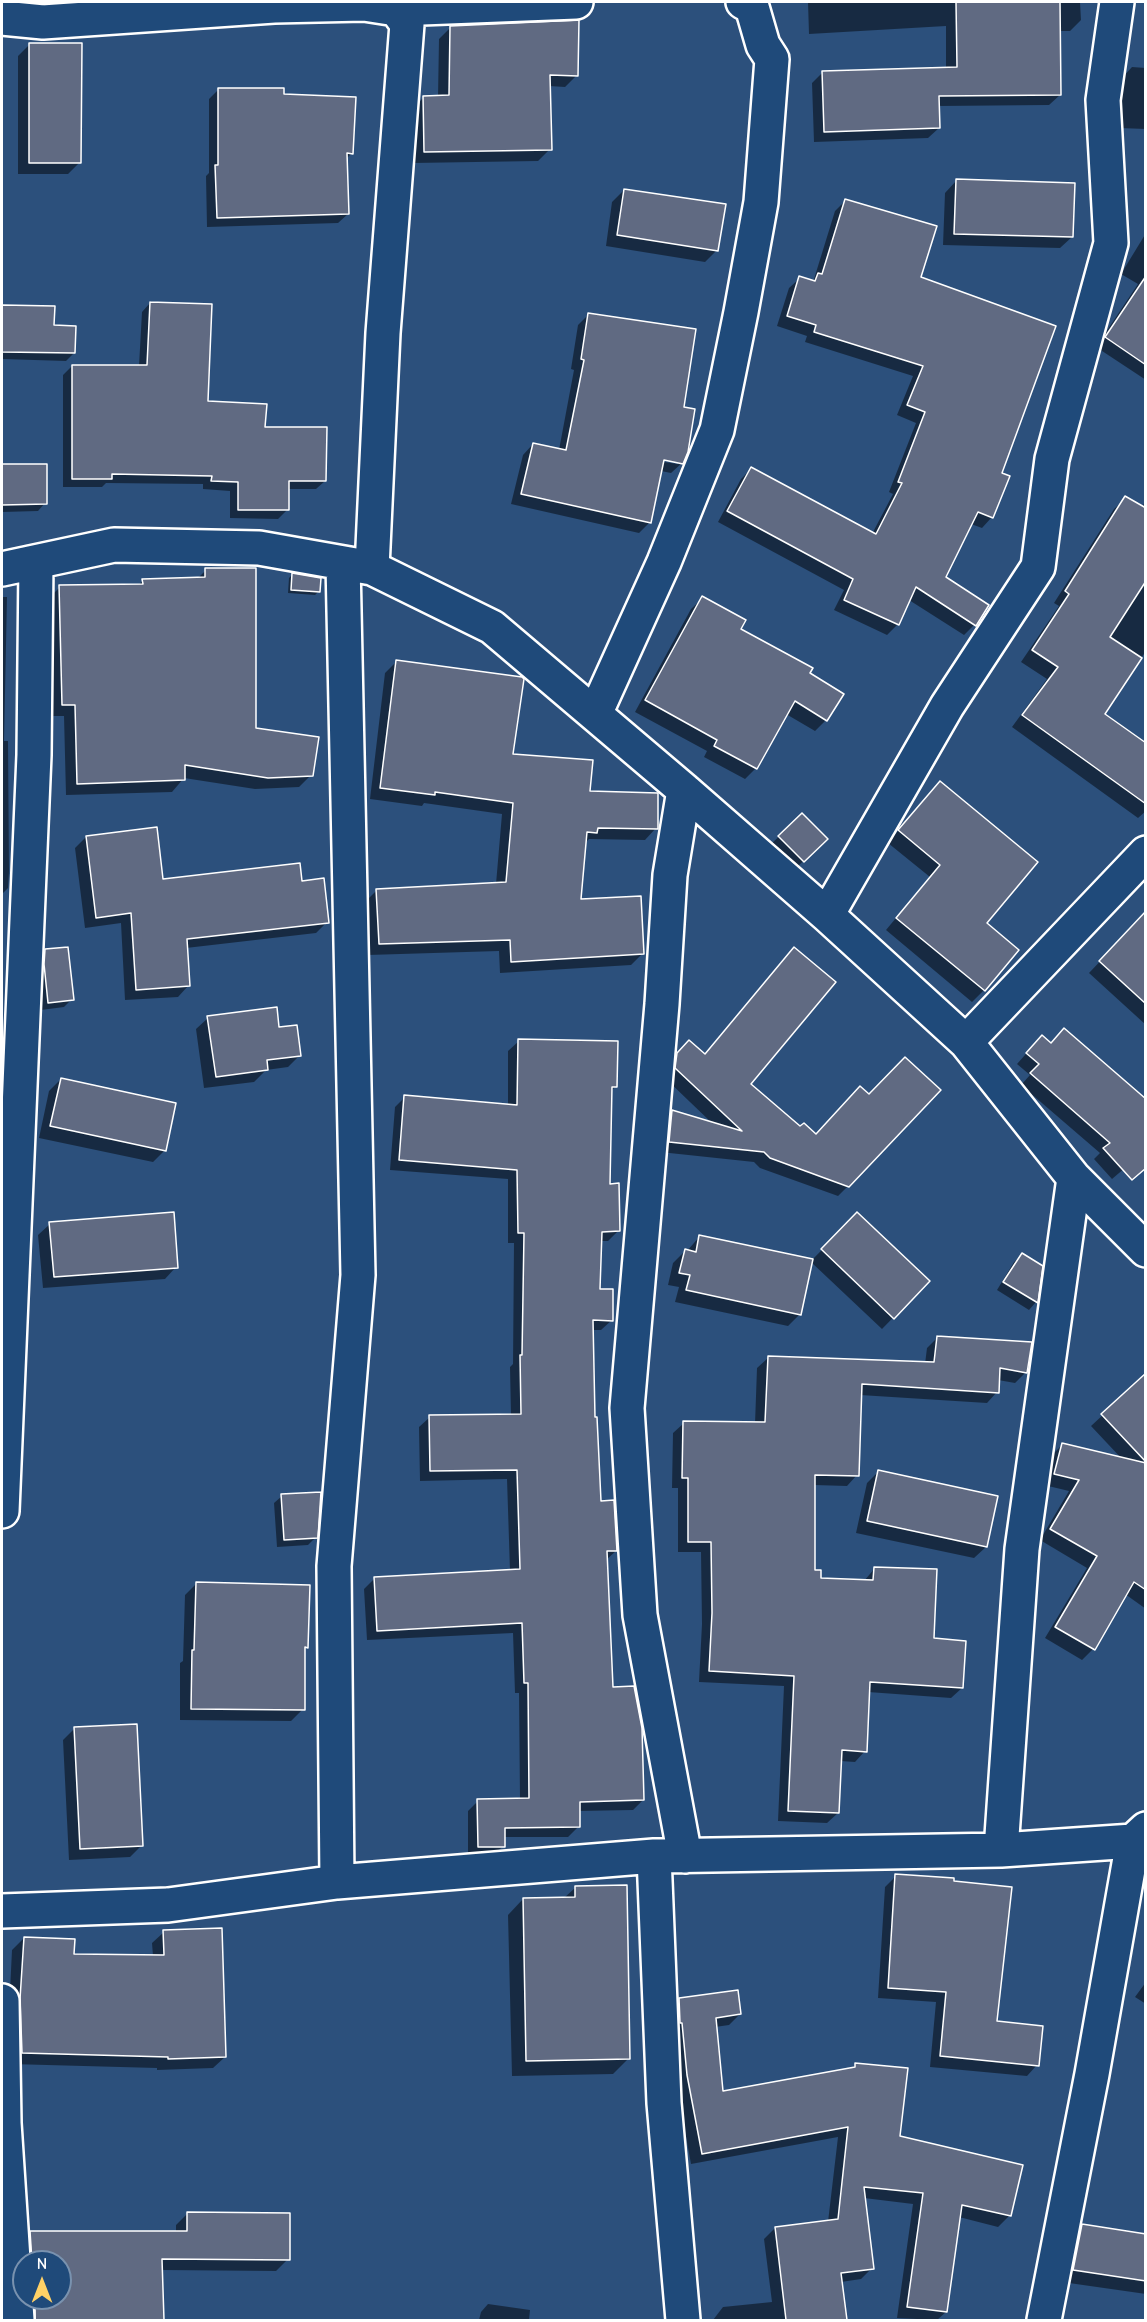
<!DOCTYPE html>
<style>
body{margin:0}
#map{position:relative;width:1147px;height:2322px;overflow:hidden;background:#2c507c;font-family:"Comic Neue",sans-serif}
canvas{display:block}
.frame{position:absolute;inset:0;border:3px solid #fff;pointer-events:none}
.north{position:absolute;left:12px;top:2250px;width:60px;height:60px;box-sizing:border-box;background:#1f4a7a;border:2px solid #7992af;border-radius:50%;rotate:0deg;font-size:16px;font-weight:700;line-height:24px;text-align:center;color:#fff}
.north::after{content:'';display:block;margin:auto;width:21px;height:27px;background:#ffd166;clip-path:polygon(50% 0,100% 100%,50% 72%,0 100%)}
</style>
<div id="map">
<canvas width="1147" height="2322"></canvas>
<div class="frame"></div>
<div class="north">N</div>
</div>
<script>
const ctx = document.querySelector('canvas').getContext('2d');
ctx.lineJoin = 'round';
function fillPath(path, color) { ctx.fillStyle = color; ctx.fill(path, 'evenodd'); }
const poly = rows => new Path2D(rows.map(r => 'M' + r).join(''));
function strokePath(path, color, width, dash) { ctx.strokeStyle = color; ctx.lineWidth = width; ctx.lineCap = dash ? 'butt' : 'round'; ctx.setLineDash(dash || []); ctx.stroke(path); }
const shadow = poly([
 [808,2,1080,2,1081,20,1070,31,1059,31,1060,95,1049,105,938,106,939,128,928,138,814,142,812,83,823,72,946,68,946,26,809,34],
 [451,27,577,75,565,87,549,86,550,149,538,161,413,163,412,109,424,97,438,97,439,39],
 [30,44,80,162,68,174,18,174,18,56],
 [1132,67,1146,68,1146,129,1119,128,1121,79],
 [218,90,283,96,352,153,346,159,348,214,338,223,207,227,206,176,209,173,209,99],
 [956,181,1072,237,1060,248,943,245,945,193],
 [624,190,717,250,705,262,606,246,612,202],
 [845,201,919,278,1000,474,992,517,982,528,971,524,944,578,974,625,964,635,909,600,898,624,887,635,834,610,844,590,718,522,741,479,751,469,872,534,893,494,889,492,916,423,897,415,913,376,805,342,807,336,777,326,789,288,800,278,812,282,814,279,835,211],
 [1146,233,1146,380,1096,347,1138,284,1121,274],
 [150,303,206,402,264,429,325,481,316,489,287,489,287,510,278,519,230,518,230,491,203,489,203,484,106,483,102,487,63,487,63,375,72,366,139,366,142,312],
 [2,306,53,307,53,327,74,353,66,361,2,359],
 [589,314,682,408,682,463,671,473,661,471,649,523,639,533,511,504,523,455,533,444,559,450,574,370,571,369,578,325],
 [657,458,678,461,678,464,657,461],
 [45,465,45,503,38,511,2,512,2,466],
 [1126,498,1141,508,1146,501,1146,651,1103,714,1146,745,1146,811,1138,818,1012,727,1047,679,1021,662,1059,606,1054,603,1114,509],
 [206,570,254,729,311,775,299,787,255,789,184,778,172,792,66,795,64,716,50,716,48,599,60,587,138,586,143,580,197,579],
 [293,574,318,592,315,595,288,593,289,578],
 [2,597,7,597,4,741,8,741,9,871,8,888,2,894],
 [703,598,739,630,808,674,826,720,815,731,786,714,756,768,745,779,704,757,707,751,635,712,691,609],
 [396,662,512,755,588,792,656,828,645,840,589,839,585,843,580,901,643,953,631,965,500,973,499,951,368,955,365,902,377,890,496,884,502,814,424,803,422,806,370,799,385,673],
 [928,795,985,923,984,990,972,1002,886,930,930,877,888,843],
 [802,815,826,839,795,869,771,844],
 [86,837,162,881,300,883,327,922,316,933,186,948,188,986,178,997,125,1000,121,923,85,928,75,848],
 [1146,931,1146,1025,1089,973,1126,934],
 [794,949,749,1084,800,1128,815,1136,869,1096,848,1186,838,1196,760,1168,754,1162,660,1152,662,1122,672,1112,714,1125,666,1079,667,1065,689,1042,704,1056],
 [45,951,72,999,64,1007,41,1010,37,958],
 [208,1018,299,1056,288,1067,266,1070,254,1082,204,1088,196,1029],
 [519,1041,616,1086,610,1092,608,1185,618,1231,608,1241,600,1241,598,1291,612,1320,601,1330,592,1330,594,1419,600,1502,616,1551,606,1560,611,1688,643,1800,633,1810,578,1811,579,1826,568,1837,503,1837,503,1846,493,1856,468,1856,468,1811,478,1801,520,1800,519,1693,515,1693,513,1633,367,1640,364,1589,374,1579,510,1571,507,1479,420,1481,419,1427,430,1417,511,1416,510,1367,513,1364,514,1243,508,1243,508,1179,390,1170,395,1107,405,1097,508,1105,508,1051],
 [1032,1047,1146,1150,1112,1179,1094,1159,1100,1153,1021,1085,1030,1075,1017,1064],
 [61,1079,165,1150,153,1162,39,1138,49,1091],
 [857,1214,928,1282,882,1329,811,1262,800,1314,788,1326,675,1302,679,1287,668,1285,673,1263,685,1251,687,1251,700,1236,812,1260],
 [50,1224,176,1267,165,1279,43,1288,38,1235],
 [1022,1255,1041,1267,1036,1302,1029,1310,997,1290,1014,1262],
 [938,1337,1025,1373,1015,1383,998,1380,997,1392,987,1403,860,1395,857,1475,847,1486,814,1485,814,1571,820,1580,864,1581,875,1568,933,1640,962,1688,951,1698,868,1692,865,1751,855,1762,840,1761,838,1813,827,1823,778,1821,784,1686,699,1682,702,1624,701,1552,678,1552,678,1488,672,1488,673,1433,684,1423,755,1424,757,1368,768,1358,925,1364,927,1348],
 [1146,1375,1146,1609,1125,1594,1093,1649,1082,1660,1045,1638,1087,1568,1040,1540,1069,1491,1044,1485,1051,1456,1062,1445,1122,1459,1091,1426],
 [879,1471,986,1547,974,1558,856,1533,867,1483],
 [282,1496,316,1537,308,1545,277,1547,274,1503],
 [197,1583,307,1647,304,1650,303,1709,291,1721,180,1720,180,1663,183,1661,185,1595],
 [75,1728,141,1846,130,1857,69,1860,63,1740],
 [896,1876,996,2023,1037,2065,1027,2076,930,2067,936,2002,878,1998,885,1887],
 [576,1887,629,2058,613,2074,512,2076,508,1915,523,1899,564,1898],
 [164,1932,225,2057,213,2068,157,2070,157,2068,10,2064,9,2012,12,1950,24,1938,73,1955,153,1956,152,1943],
 [1146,1982,1146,2004,1135,1997],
 [679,2000,740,2014,729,2025,715,2027,722,2093,851,2069,856,2064,898,2137,1009,2216,998,2227,959,2217,946,2312,937,2320,897,2318,913,2204,864,2198,872,2268,861,2279,841,2282,846,2320,713,2320,723,2307,772,2302,764,2239,775,2228,828,2222,838,2137,691,2164,677,2087,668,2011],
 [188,2213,288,2259,276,2271,161,2270,163,2320,24,2320,19,2245,31,2233,176,2232,176,2225],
 [24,2262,60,2262,60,2298,24,2298],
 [1082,2226,1146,2235,1146,2294,1062,2282,1071,2238],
 [488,2304,530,2310,529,2320,479,2320,481,2312]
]);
const building = poly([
 [956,2,1060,2,1061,95,939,96,940,128,824,132,822,71,957,67,956,2],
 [579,20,578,76,550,75,552,150,424,152,423,96,449,95,450,26,579,20],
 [29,43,82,43,81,163,29,163,29,43],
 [218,88,284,88,284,94,356,97,353,154,347,153,349,214,217,218,215,165,218,165,218,88],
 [956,179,1075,183,1073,237,954,234,956,179],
 [624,189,726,204,718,251,617,235,624,189],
 [845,199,937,226,921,277,1056,326,1002,473,1010,476,993,518,978,512,946,577,989,605,976,626,916,587,899,625,844,600,853,579,727,511,751,467,876,534,902,483,898,482,925,412,907,405,923,366,814,332,816,325,787,316,799,276,815,281,818,273,822,274,845,199],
 [1146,276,1146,365,1105,337,1146,276],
 [150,302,212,304,208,401,267,404,265,427,327,427,326,481,289,481,289,510,238,510,238,482,211,481,212,476,112,474,112,479,72,479,72,365,147,365,150,302],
 [2,305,55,306,54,325,76,326,75,353,2,352,2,305],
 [588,313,696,329,684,407,695,409,688,452,683,464,664,460,651,523,521,494,533,443,566,450,584,360,581,359,588,313],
 [2,464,47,464,47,504,2,505,2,464],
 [1125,496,1146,508,1146,581,1110,637,1142,658,1105,714,1146,743,1146,804,1022,715,1058,667,1032,650,1069,594,1065,591,1125,496],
 [205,568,256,568,256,728,319,737,313,776,268,778,185,765,185,780,77,784,75,705,62,705,59,585,143,584,142,579,205,577,205,568],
 [292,573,321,578,320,592,291,590,292,573],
 [702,596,746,620,741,629,813,668,810,673,844,694,827,721,795,701,757,769,714,746,717,740,645,700,702,596],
 [396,660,522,677,524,679,513,754,593,760,590,791,658,793,658,829,598,828,597,833,587,832,581,899,641,896,644,954,511,962,510,940,379,944,376,889,506,882,513,803,435,792,435,795,380,788,396,660],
 [940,781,1038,862,987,923,1019,950,985,991,896,918,940,865,898,830,940,781],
 [802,813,828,839,804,862,778,836,802,813],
 [157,827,163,879,300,863,302,881,324,878,329,923,187,939,190,986,136,990,131,913,96,918,86,836,157,827],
 [1146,911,1146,1004,1099,961,1146,911],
 [68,947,74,1000,48,1003,44,964,45,949,68,947],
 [794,947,836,982,751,1084,800,1126,804,1123,816,1134,860,1086,869,1094,905,1057,941,1090,849,1187,770,1158,764,1152,669,1142,672,1110,742,1131,675,1068,677,1053,689,1040,705,1054,794,947],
 [277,1007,279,1027,297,1025,301,1056,267,1060,268,1070,216,1077,207,1016,277,1007],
 [1064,1028,1146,1099,1146,1168,1132,1180,1103,1148,1110,1143,1030,1073,1039,1064,1026,1053,1042,1035,1051,1043,1064,1028],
 [518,1039,618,1041,617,1087,612,1087,610,1184,619,1183,620,1231,602,1232,600,1289,613,1289,613,1321,593,1320,595,1417,597,1417,601,1501,614,1500,617,1551,607,1551,613,1687,634,1686,642,1728,644,1800,580,1802,580,1827,505,1828,505,1847,478,1847,477,1799,529,1798,528,1683,524,1683,522,1623,377,1631,374,1577,520,1569,517,1470,430,1471,429,1415,521,1414,520,1355,522,1355,524,1233,518,1233,517,1170,399,1160,404,1095,517,1105,518,1039],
 [61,1078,176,1103,166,1151,50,1126,61,1078],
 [174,1212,178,1268,54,1277,49,1222,174,1212],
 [857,1212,930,1281,894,1319,821,1249,857,1212],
 [699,1235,813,1259,801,1315,686,1290,690,1275,679,1273,685,1249,696,1252,699,1235],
 [1022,1253,1043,1266,1038,1303,1003,1282,1022,1253],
 [937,1336,1032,1342,1027,1373,1000,1368,999,1393,862,1384,859,1476,815,1475,815,1570,821,1570,821,1578,873,1580,874,1567,937,1569,934,1638,966,1641,963,1688,870,1682,867,1752,842,1750,839,1813,788,1811,794,1676,709,1671,712,1613,711,1542,688,1542,688,1478,682,1478,683,1421,765,1422,768,1356,934,1362,937,1336],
 [1146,1373,1146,1462,1101,1414,1146,1373],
 [1062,1443,1146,1463,1146,1590,1134,1582,1095,1650,1055,1627,1097,1556,1050,1529,1079,1480,1054,1474,1062,1443],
 [878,1470,998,1496,987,1547,867,1521,878,1470],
 [321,1492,318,1538,284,1540,281,1494,321,1492],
 [196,1582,310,1585,308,1648,305,1647,305,1710,191,1709,192,1650,194,1650,196,1582],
 [137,1724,143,1846,80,1849,74,1727,137,1724],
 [895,1874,954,1878,954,1881,1012,1887,997,2021,1043,2026,1039,2066,940,2056,946,1992,888,1988,895,1874],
 [627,1885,630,2059,526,2061,523,1898,575,1897,575,1886,627,1885],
 [222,1928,226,2057,168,2059,168,2057,22,2053,20,1999,24,1937,75,1939,74,1954,164,1955,163,1930,222,1928],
 [738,1990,741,2014,716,2018,723,2091,855,2067,855,2063,908,2068,900,2136,1023,2165,1011,2216,962,2205,947,2312,907,2307,923,2193,864,2187,874,2269,841,2273,847,2320,786,2320,775,2227,838,2219,848,2127,702,2154,687,2075,682,2023,680,2023,679,1998,738,1990],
 [187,2212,290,2213,290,2260,162,2259,164,2320,35,2320,35,2298,60,2298,60,2262,32,2262,30,2231,187,2231,187,2212],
 [1082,2224,1146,2234,1146,2281,1073,2270,1082,2224]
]);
const minor = poly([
 [396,9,576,2],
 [2,18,43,22,274,6,364,4,396,9,407,24,383,333,372,568],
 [2,569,114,545,259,548,372,568,492,627,684,790,827,915,966,1042,1074,1178,1146,1250],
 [595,714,664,562,717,430,741,312,761,202,772,59,763,45,752,7,743,2],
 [684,790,670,875,662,1004,627,1408,640,1615,685,1856],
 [827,915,947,706,1038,567,1052,459,1111,243,1103,100,1117,2],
 [966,1042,1146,853],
 [2,1511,34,755,36,562],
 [1001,1850,1022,1549,1074,1178],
 [654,1856,664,2103,683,2320],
 [337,1882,334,1566,358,1275,343,563],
 [2,1911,168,1905,337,1882,654,1856,1001,1850,1133,1841,1146,1829],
 [2,2001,4,2123,17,2320],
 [1044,2320,1092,2074,1133,1841]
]);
fillPath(shadow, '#0007');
fillPath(building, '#606a82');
strokePath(building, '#fff', 1.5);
strokePath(minor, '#fff', 38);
strokePath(minor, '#1f4a7a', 33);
</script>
